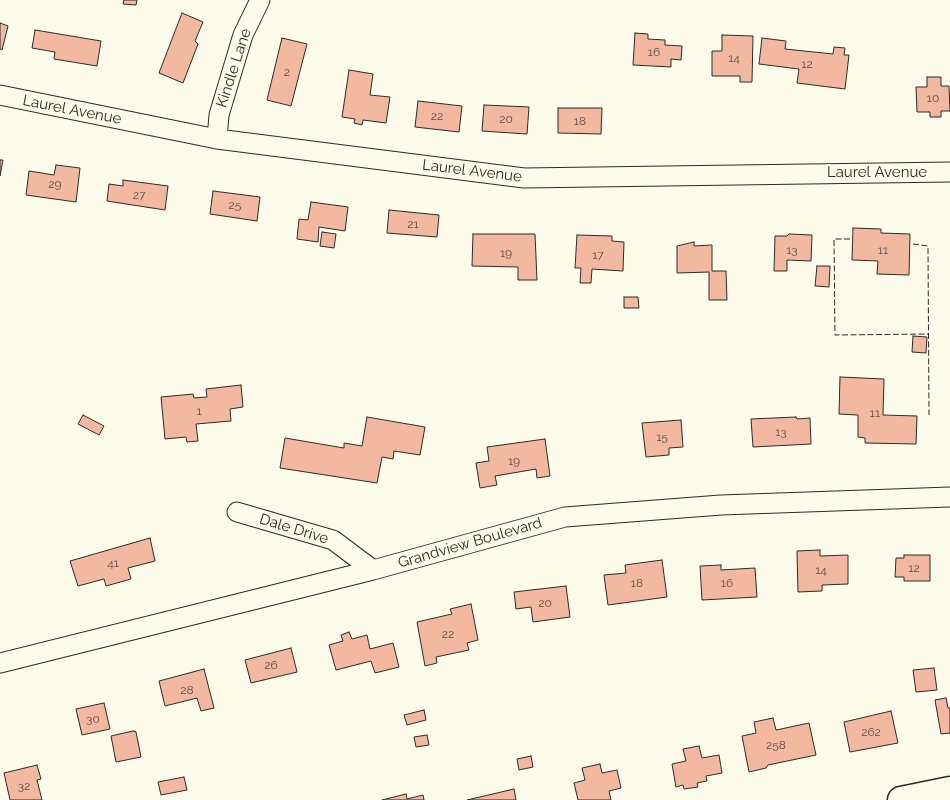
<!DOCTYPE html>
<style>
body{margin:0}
canvas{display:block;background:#fdfbea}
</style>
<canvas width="950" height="800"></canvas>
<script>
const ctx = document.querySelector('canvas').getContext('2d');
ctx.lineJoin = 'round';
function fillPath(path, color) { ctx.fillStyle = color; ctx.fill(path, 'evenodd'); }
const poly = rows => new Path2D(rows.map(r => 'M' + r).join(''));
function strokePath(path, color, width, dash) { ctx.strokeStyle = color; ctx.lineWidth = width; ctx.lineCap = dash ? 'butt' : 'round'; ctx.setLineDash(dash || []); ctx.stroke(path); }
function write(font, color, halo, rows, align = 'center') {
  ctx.font = font + ' Raleway,sans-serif'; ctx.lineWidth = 4; ctx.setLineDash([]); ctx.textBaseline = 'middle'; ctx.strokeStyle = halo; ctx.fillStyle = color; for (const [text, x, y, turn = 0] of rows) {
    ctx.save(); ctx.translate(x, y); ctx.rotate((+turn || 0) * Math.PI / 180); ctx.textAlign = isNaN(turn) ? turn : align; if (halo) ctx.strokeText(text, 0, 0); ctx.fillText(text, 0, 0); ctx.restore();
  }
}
const building = poly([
 [124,0,137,0,136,5,123,4,124,0],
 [182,13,203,22,195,41,198,44,183,83,159,73,182,13],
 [0,23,8,26,2,50,0,49,0,23],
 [35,30,101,41,97,66,54,59,55,52,32,48,35,30],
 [635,33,648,34,648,39,665,40,665,45,682,46,681,60,671,59,671,67,633,65,635,33],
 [722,35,753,36,752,82,740,82,740,76,712,76,712,51,722,51,722,35],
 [282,38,307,44,291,106,267,100,282,38],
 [762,38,786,41,785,49,833,54,834,47,845,48,844,55,849,55,845,89,797,83,799,69,759,64,762,38],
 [349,70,373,74,370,95,390,97,386,123,363,120,362,125,354,123,355,119,342,117,349,70],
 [927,77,941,77,941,86,949,86,950,111,941,111,941,117,930,117,930,112,917,112,916,87,927,87,927,77],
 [418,101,462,106,459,132,415,127,418,101],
 [484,105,529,107,527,134,482,131,484,105],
 [558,108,602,108,601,134,558,133,558,108],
 [0,160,3,160,0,176,0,160],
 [56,165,80,168,76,202,26,195,29,171,54,175,56,165],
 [123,180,168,186,165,210,107,201,109,184,123,186,123,180],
 [213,191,260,197,257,221,210,214,213,191],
 [311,202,348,207,345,231,319,227,318,242,297,239,299,219,308,220,311,202],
 [389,210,439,215,437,237,387,233,389,210],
 [853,228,881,229,881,233,910,234,909,275,877,274,878,261,852,260,853,228],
 [322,232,336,234,334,248,320,246,322,232],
 [473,234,535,234,537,280,518,280,518,267,472,266,473,234],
 [789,234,812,235,811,261,787,260,787,271,774,271,775,236,787,236,789,234],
 [577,235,612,236,612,241,624,242,623,271,592,269,591,283,580,283,581,268,575,268,577,235],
 [694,242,694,246,712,245,712,271,726,271,727,300,709,300,709,272,677,273,677,246,694,242],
 [817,266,830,266,829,287,815,286,817,266],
 [624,297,638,297,639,308,624,308,624,297],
 [913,336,927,337,926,353,912,352,913,336],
 [840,377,884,379,883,415,917,416,916,444,865,443,865,438,858,437,858,415,839,414,840,377],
 [241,385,243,407,230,409,231,421,196,424,198,441,187,442,186,437,165,439,161,397,193,394,194,398,207,397,206,389,241,385],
 [83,415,104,426,99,435,78,424,83,415],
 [367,417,425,427,420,455,394,451,393,459,382,457,377,483,280,468,285,438,344,448,344,443,362,446,367,417],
 [796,417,797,419,810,418,811,444,753,447,751,419,796,417],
 [681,420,683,447,669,448,669,455,646,457,642,423,681,420],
 [545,439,550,476,537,478,536,469,495,476,497,485,480,488,476,463,489,461,487,447,545,439],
 [150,538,155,561,128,568,131,579,106,586,104,579,78,586,70,561,150,538],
 [820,550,820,556,848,555,848,584,822,585,822,591,798,592,797,551,820,550],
 [904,555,930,555,930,581,904,581,904,577,895,577,896,558,904,558,904,555],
 [662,560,667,597,608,605,604,575,626,573,625,565,662,560],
 [721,565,721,570,755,568,757,597,702,600,700,566,721,565],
 [566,586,570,617,533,622,531,607,516,609,514,592,566,586],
 [471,604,478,640,467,643,469,650,436,657,437,663,425,666,417,622,452,614,450,609,471,604],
 [349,632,352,639,367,635,370,649,393,643,399,667,375,673,371,661,336,670,329,645,343,641,341,635,349,632],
 [291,648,297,672,251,683,245,660,291,648],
 [934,668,937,690,916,692,913,670,934,668],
 [204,669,214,708,201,711,197,698,165,706,159,681,204,669],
 [946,698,948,708,950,708,950,733,941,734,935,700,946,698],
 [104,703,110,729,82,735,76,709,104,703],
 [424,710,426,720,407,725,404,715,424,710],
 [891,711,898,743,850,752,844,722,891,711],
 [773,718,776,730,809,723,816,755,768,765,766,768,749,772,742,736,756,733,754,722,773,718],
 [133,731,136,732,141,757,116,762,111,736,133,731],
 [427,735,429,745,416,747,414,737,427,735],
 [699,746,702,758,719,755,722,773,706,776,707,781,697,783,698,787,684,789,683,785,676,787,672,764,686,761,683,749,699,746],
 [531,756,533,767,519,770,517,759,531,756],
 [600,764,602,773,617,770,621,788,609,791,611,800,578,800,574,783,585,780,582,768,600,764],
 [37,765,41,779,37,780,42,800,10,800,4,773,37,765],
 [184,777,187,790,161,795,158,782,184,777],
 [514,789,516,800,467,800,514,789],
 [406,794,407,799,423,795,424,800,382,800,406,794]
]);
const minor = poly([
 [0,95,217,139,524,178,950,172],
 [217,139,219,115,243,35,260,0],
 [237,512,333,540,373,570],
 [0,663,373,570,565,517,721,505,950,497]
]);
const secondary = poly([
 [901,800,950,790]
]);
const fence = poly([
 [850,239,834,239,835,335,929,334],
 [913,244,928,246,929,415]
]);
const numberNames = [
 ["16",654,52],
 ["14",734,58],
 ["12",807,64],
 ["2",287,72],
 ["10",933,98],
 ["22",437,116],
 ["20",506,119],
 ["18",580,121],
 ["29",55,184],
 ["27",139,195],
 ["25",235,205],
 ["21",413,224],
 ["13",792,250],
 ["11",883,250],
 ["19",506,253],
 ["17",598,255],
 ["1",199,411],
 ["11",875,413],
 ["13",781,432],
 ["15",662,437],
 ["19",514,461],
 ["41",113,563],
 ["12",914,568],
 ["14",821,570],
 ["18",637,583],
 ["16",727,583],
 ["20",545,603],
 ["22",448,634],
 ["26",271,665],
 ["28",187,690],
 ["30",93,719],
 ["262",871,732],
 ["258",776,745],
 ["32",24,786]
];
const streetNames = [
 ["Kindle Lane",234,68,-72],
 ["Laurel Avenue",72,110,11],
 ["Laurel Avenue",472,171,7],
 ["Laurel Avenue",877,172],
 ["Dale Drive",294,529,17],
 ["Grandview Boulevard",470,543,-16]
];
fillPath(building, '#f2b8a0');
strokePath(building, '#2b2b2b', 1);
strokePath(minor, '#2b2b2b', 21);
strokePath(secondary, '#2b2b2b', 29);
strokePath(minor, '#fdfbea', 19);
strokePath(secondary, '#fdfbea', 26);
strokePath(fence, '#2b2b2b', 1, [6, 2.5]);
write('12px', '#5d4e48', null, numberNames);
write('15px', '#2b2b2b', '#fdfbea', streetNames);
</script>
